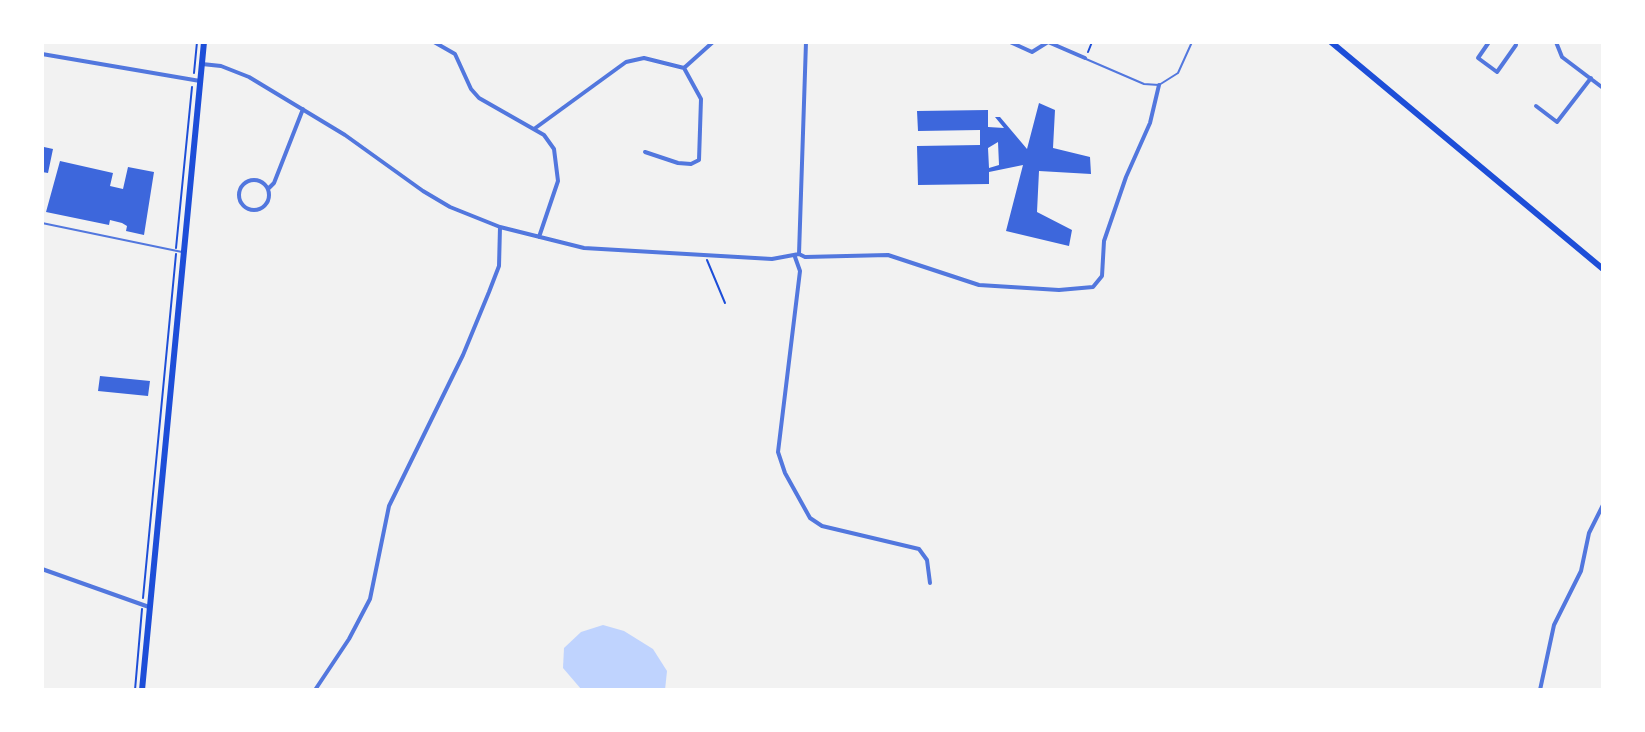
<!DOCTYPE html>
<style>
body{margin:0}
#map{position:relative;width:1645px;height:732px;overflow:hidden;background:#f2f2f2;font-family:"IBM Plex Serif",serif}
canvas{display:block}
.frame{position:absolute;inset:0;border:44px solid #fff;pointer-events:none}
</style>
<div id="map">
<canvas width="1645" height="732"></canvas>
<div class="frame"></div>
</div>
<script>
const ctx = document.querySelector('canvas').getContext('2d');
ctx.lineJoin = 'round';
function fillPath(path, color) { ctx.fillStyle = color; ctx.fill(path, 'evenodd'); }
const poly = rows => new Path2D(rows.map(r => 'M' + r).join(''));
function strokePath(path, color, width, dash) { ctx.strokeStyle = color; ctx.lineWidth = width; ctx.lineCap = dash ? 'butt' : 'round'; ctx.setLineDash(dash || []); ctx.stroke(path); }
const water = poly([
 [603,625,624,631,653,649,667,671,665,690,581,689,563,668,564,648,581,632]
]);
const building = poly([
 [1039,103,1055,110,1053,148,1090,157,1091,174,1039,171,1037,212,1072,230,1069,246,1006,231,1023,165,989,172,989,184,918,185,917,146,980,145,980,130,918,131,917,111,988,110,988,127,1004,128,995,117,1000,117,1027,149],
 [998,142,999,165,989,168,988,148],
 [44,147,53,149,48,173,42,172],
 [60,161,113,173,110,186,123,189,128,167,154,172,144,235,126,231,127,226,122,223,110,220,109,225,46,212],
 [100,376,150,381,148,396,98,391]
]);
const path = poly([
 [1088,52,1092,42],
 [194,73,197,42],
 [176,248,192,87],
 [707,260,725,303],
 [143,598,176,254],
 [135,690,142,609]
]);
const service = poly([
 [1086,59,1144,84,1159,85,1178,73,1192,42],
 [42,223,182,252]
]);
const minor = poly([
 [434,42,455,54,471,89,479,98,544,135,554,149,558,181,539,237],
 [1010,42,1032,52,1048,42],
 [1048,42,1085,58],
 [1489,42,1478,58,1497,72,1516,45],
 [1512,42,1518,42],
 [1556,42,1562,57,1603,88],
 [42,54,200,81],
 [202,64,221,66,249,77,345,135,423,191,450,207,500,227,584,248,772,259,799,254],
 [684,68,713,42],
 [1536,106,1557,122,1591,78],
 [534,129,626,62,644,58,684,68,701,99,699,160,691,164,678,163,645,152],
 '239 195a15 15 0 1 1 30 0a15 15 0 1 1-30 0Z',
 [268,189,274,183,303,109],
 [799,254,805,257,888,255,979,285,1059,290,1093,287,1102,276,1104,241,1126,177,1150,123,1159,85],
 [799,254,806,42],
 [795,257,800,271,778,452,785,473,810,518,822,526,919,549,927,560,930,583],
 [42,569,149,607],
 [315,690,349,639,370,599,389,506,463,355,489,292,499,266,500,227],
 [1540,690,1554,625,1581,571,1589,533,1603,505]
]);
const secondary = poly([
 [1331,42,1603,269],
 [142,690,204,42]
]);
fillPath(water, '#bfd3fe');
fillPath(building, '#3d67dc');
strokePath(path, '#1d4ed8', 2);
strokePath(service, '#5277de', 2);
strokePath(minor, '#5277de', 4);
strokePath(secondary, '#1d4ed8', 6);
</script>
